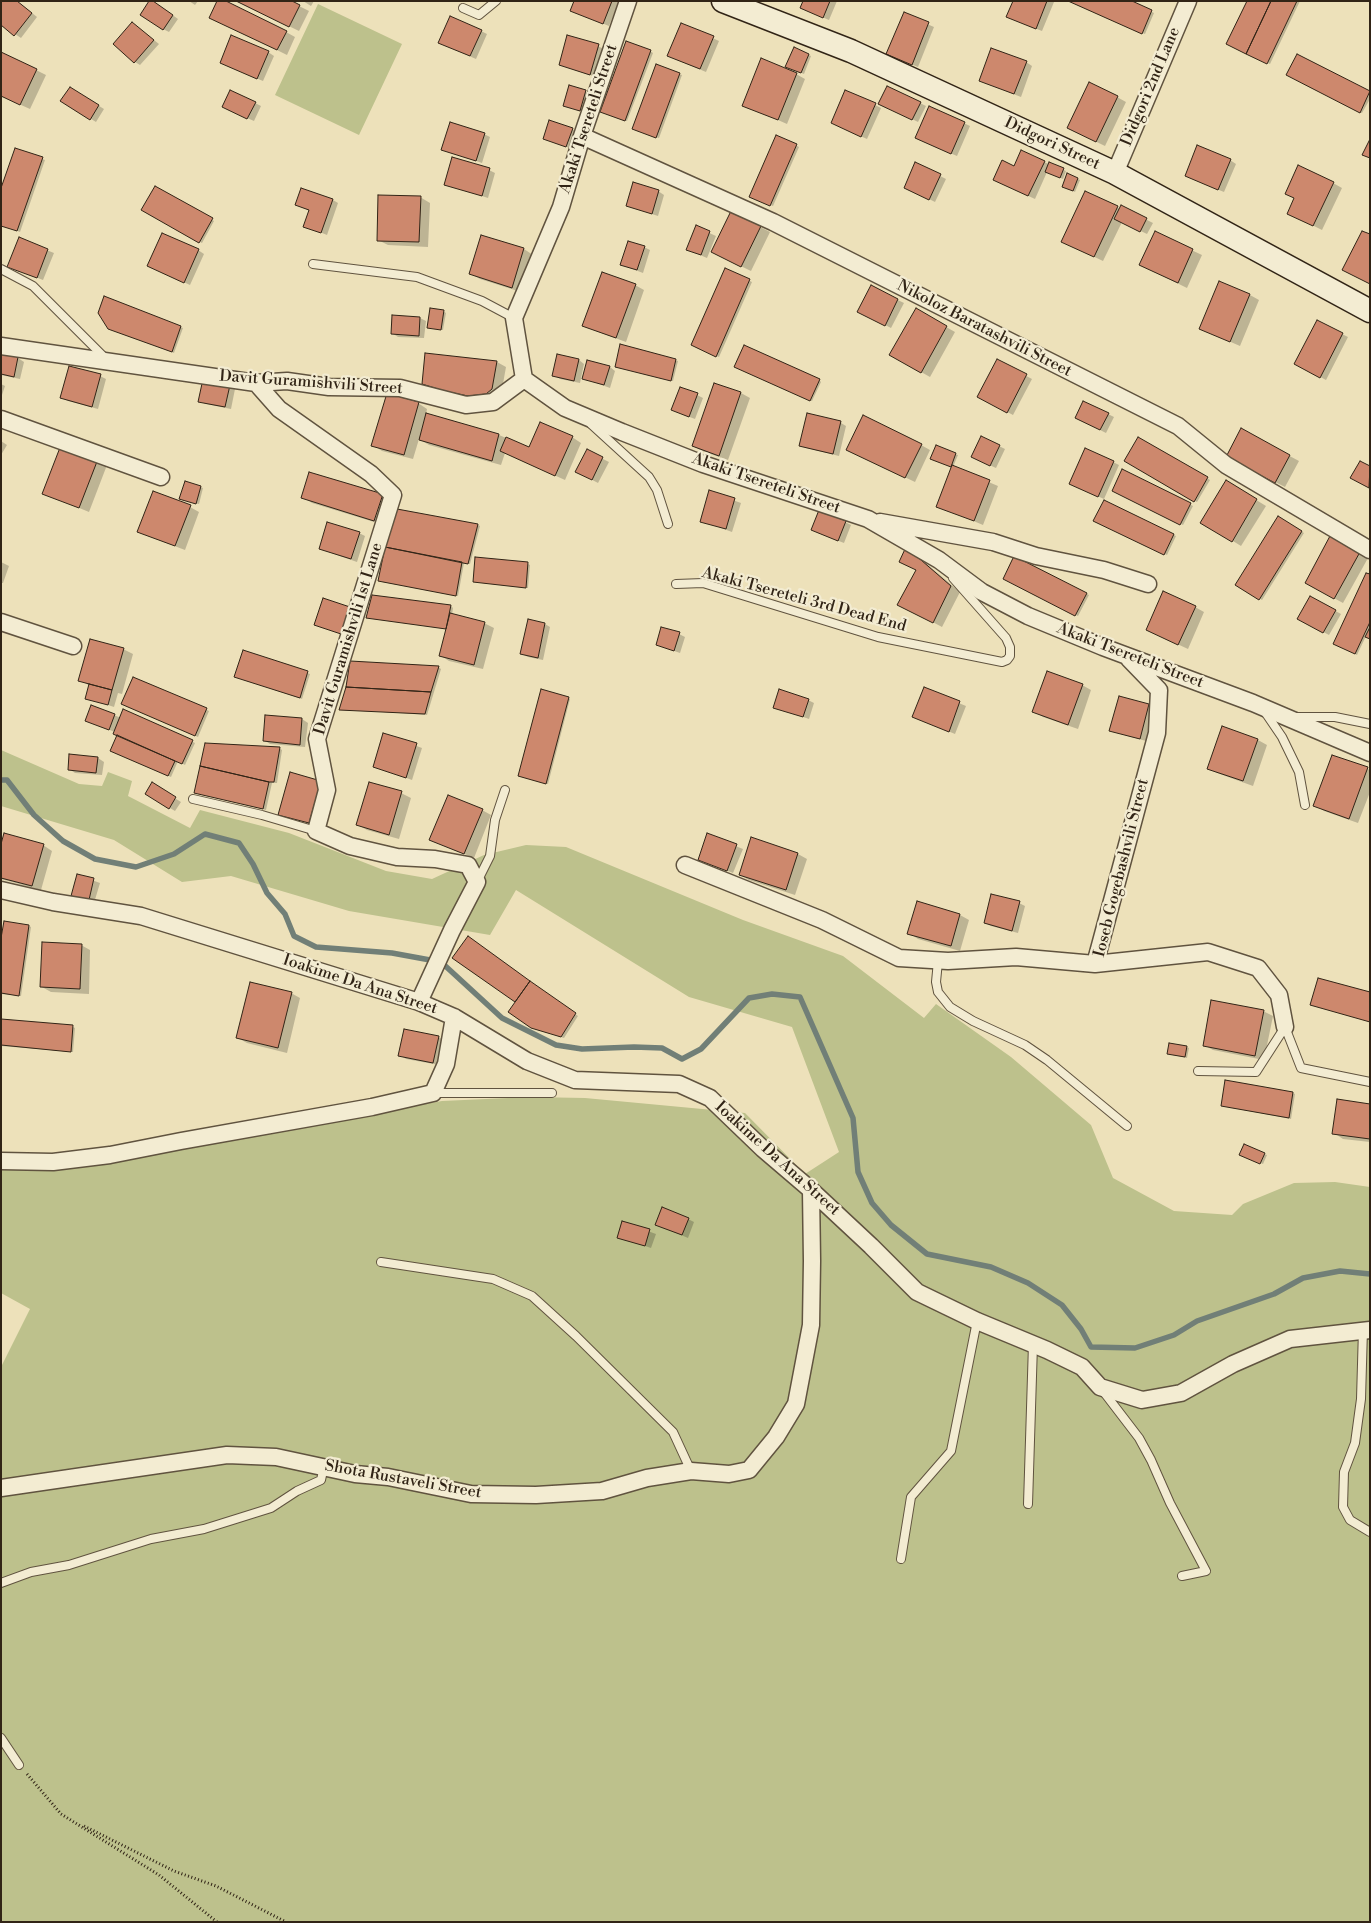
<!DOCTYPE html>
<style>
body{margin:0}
#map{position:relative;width:1371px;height:1923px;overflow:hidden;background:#ede1ba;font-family:"Libre Bodoni",serif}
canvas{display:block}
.frame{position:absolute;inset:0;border:2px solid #312416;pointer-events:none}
</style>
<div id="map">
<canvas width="1371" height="1923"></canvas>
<div class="frame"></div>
</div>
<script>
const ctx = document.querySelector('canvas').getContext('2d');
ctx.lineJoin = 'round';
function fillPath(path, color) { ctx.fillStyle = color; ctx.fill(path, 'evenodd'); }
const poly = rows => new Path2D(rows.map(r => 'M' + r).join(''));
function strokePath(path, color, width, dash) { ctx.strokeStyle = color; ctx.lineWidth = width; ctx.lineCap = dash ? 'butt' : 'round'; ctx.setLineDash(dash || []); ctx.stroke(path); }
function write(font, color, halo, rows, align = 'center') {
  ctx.font = font + ' "Libre Bodoni",serif'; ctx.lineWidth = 4.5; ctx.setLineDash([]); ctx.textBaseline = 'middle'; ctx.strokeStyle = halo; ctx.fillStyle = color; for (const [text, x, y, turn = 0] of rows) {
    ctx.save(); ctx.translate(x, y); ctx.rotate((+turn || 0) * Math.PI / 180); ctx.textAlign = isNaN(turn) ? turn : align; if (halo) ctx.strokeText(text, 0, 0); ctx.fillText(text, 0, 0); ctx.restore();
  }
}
const green = poly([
 [318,4,402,44,359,135,275,95],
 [1,750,79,784,102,786,108,772,132,781,128,796,190,828,200,810,289,833,386,871,432,879,484,855,526,845,566,847,743,920,843,956,924,1018,936,1004,1011,1057,1091,1125,1113,1178,1174,1211,1232,1215,1243,1204,1294,1183,1335,1182,1370,1187,1370,1922,1,1922,1,1367,30,1309,1,1293,1,1165,259,1133,442,1101,530,1097,585,1098,745,1113,805,1174,839,1152,792,1027,689,997,516,890,490,935,349,911,231,876,182,882,114,840,1,806]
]);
const shadow = poly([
 [17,1,37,17,21,38,15,34],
 [189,1,198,1,195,5],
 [237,1,289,1,309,11,299,31],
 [303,1,314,1,311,6],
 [575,1,619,1,609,26,572,11],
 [804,1,837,1,829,20,801,8],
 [1014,1,1054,2,1042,31,1014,20],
 [1070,1,1129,1,1154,13,1145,34],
 [1248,1,1300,1,1270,64,1228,44],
 [157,4,178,19,169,32,163,29],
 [904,14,934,27,918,67,894,57],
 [220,22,286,32,295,37,287,55],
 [132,23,159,44,140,65,135,62],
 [682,24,719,41,706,72,675,59],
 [481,31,487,34,476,59,446,46],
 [568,36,605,49,596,77,560,65],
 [795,49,811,56,804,74,789,68],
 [650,51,653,53,627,121,604,113],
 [268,52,274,56,263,81,227,66],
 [1297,55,1370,93,1370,99,1362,113,1287,74],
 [1026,62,1032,66,1021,97,980,81],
 [657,66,682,75,659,138,636,130],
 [36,70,46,75,30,109,1,96],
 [796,74,805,79,787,124,744,105],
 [70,88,104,109,96,122,62,101],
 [585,92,591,95,586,113,564,105],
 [1117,97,1126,102,1105,146,1078,133],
 [255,103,261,106,254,121,229,110],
 [920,103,926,106,918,122,886,106],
 [875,105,881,108,867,139,838,126],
 [930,107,970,126,957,156,922,141],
 [572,129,578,132,572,149,544,138],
 [484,134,490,137,482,163,442,149],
 [777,136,799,147,773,206,753,197],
 [42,159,45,160,20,232,1,225],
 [1230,160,1236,164,1224,192,1192,179],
 [1044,162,1066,171,1063,179,1047,172,1035,199,1000,183,1015,168],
 [916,164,946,179,935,202,911,190],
 [489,170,495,173,488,198,445,184],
 [1078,179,1080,180,1075,192,1066,188],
 [1333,183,1342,188,1322,230,1298,218],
 [156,187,214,221,202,243,143,210],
 [658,191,664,195,658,216,627,206],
 [420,197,430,203,428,247,388,245,378,240],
 [333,200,338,203,327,235,305,226,310,211,296,205],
 [1117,207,1120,209,1121,207,1153,223,1147,234,1122,222,1103,261,1063,242],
 [696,227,716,236,707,258,693,252],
 [760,227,770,232,751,271,722,257],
 [1155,233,1202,255,1187,288,1140,265],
 [482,236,524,249,533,255,521,292,480,279,471,274],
 [19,239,54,253,43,280,15,269],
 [644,247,650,250,643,273,622,265],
 [198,250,204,254,190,285,155,269],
 [725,270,752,282,719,357,695,346],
 [635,285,644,290,626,342,593,330,584,325],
 [871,287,904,303,891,328,864,314],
 [1250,295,1259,300,1240,346,1210,333],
 [105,297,183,328,174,353,112,330],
 [916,310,955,332,930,377,891,355],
 [443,311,446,313,443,330,428,327],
 [420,318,426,321,424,338,398,337,392,333],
 [1342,334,1348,337,1326,380,1302,367],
 [621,346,678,361,673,381,618,367],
 [1,355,18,358,24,362,20,379,1,375],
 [579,360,584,364,580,383,560,379,554,375],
 [998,361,1032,379,1013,415,979,397],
 [497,362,506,367,501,395,478,401,433,388,423,383],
 [610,367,615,371,610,388,583,378],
 [738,368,819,380,821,382,812,401],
 [100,376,106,379,98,409,68,401,62,398],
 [1,384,5,386,1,398],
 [714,384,741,393,750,398,728,460,702,451,693,446],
 [230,386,235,389,231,409,206,404,200,401],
 [697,395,703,398,695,419,679,413],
 [418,403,427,409,426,414,499,435,530,448,572,437,581,443,565,480,505,453,501,465,429,445,419,439,413,459,382,451,373,445],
 [1108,414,1114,417,1106,433,1082,421],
 [841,423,846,426,839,456,806,448,801,445],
 [1241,430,1299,461,1285,487,1236,462],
 [1138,438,1210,480,1197,502,1126,461],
 [1,441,7,445,1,455],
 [921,445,930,450,915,482,856,454],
 [999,446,1005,449,996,468,978,460],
 [587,451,609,462,598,483,583,475],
 [955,454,958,455,953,467,998,486,983,525,938,506,953,467,946,463],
 [98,460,107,465,89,512,43,493],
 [1113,462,1119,465,1104,499,1077,487],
 [1123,471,1193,506,1183,525,1113,490],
 [186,482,203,488,199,504,183,500],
 [1227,482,1266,506,1241,546,1202,522],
 [710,492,741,503,732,532,702,521],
 [382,495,391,501,384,525,312,503,303,497],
 [1105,501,1176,536,1167,555,1095,520],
 [190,507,199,512,185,550,148,536,139,531],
 [1278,518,1304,533,1262,600,1237,585],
 [845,522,851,525,844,543,818,533],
 [478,525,480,526,470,564,464,563,458,596,382,582],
 [359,533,365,536,357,562,320,549],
 [1331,538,1368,558,1343,603,1306,583],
 [915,554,960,592,942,627,908,609,917,570],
 [1015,557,1089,595,1078,616,1004,578],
 [1,562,9,566,3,583,1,583],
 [528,564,530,565,528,588,474,582],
 [1370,576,1370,638,1366,636,1357,655,1334,644],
 [373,596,451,606,453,608,452,615,484,623,494,628,483,669,449,661,440,655,447,629,367,617],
 [1310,597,1341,614,1329,635,1299,619],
 [1195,607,1204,612,1188,649,1147,630],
 [545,624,550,627,543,660,528,657,522,654],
 [679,634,685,637,680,653,657,645],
 [123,649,133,654,122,694,118,693,114,707,87,698,90,686,80,680],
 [244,652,310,674,302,699,238,678],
 [438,667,441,669,427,715,340,709],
 [134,678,209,711,198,737,125,705],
 [1082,685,1091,690,1078,729,1043,717,1034,711],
 [924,689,966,706,955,734,914,717],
 [568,698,570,699,548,784,520,776],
 [808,700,814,703,809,719,775,707],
 [1148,705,1154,709,1146,741,1117,733,1111,730],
 [124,711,195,743,185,765,178,761,171,777,114,752,118,735,115,732,87,721,114,715,121,718],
 [266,716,302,719,308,723,305,747,270,744,264,740],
 [1223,727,1258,740,1267,745,1253,786,1217,773,1208,768],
 [384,734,422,748,412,780,374,766],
 [279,748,282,750,277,783,272,783,266,810,198,793],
 [98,758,104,762,102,775,75,773,69,769],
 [1367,769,1370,770,1370,792,1358,823,1324,811,1315,805],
 [320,782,315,825,286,817,280,814],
 [152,784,181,802,175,811,146,794],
 [401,793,411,798,399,839,367,830,358,825],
 [482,810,491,815,474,858,431,840],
 [708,835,743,849,733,873,699,859],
 [752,839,798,854,807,859,795,895,749,880,740,875],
 [43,845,52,851,41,890,1,879,1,848],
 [78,875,100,883,94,903,73,895],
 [918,902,960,915,969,920,960,951,918,939,909,933],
 [1019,903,1025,906,1018,933,991,926,985,923],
 [29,926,31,927,21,996,1,994,1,947],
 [470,939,578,1016,564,1038,535,1029,517,1002,454,957],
 [81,945,90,950,89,994,51,992,42,987],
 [291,993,300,998,287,1053,247,1043,238,1038],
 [1263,1011,1273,1016,1264,1060,1213,1050,1204,1045],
 [1,1020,73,1027,75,1028,73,1052,1,1046],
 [438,1037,444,1040,439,1065,406,1059,400,1055],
 [1186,1047,1189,1048,1187,1058,1168,1054],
 [1293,1093,1295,1094,1291,1119,1222,1106],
 [1370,1105,1370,1142,1343,1139,1334,1133],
 [1264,1154,1267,1155,1263,1164,1243,1155],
 [688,1219,694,1222,688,1238,662,1227],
 [623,1222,656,1234,651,1248,618,1237]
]);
const stream = poly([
 [1,780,7,780,34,815,63,841,95,859,136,867,174,854,205,834,239,843,253,864,267,893,285,914,294,936,316,947,392,953,441,962,502,1018,556,1045,582,1049,634,1047,662,1048,682,1059,701,1049,749,998,772,994,800,997,853,1118,858,1172,872,1203,891,1225,927,1254,991,1267,1028,1283,1062,1305,1081,1329,1091,1347,1135,1348,1174,1335,1197,1321,1274,1294,1303,1278,1340,1271,1370,1274]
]);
const building = poly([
 [1,1,17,1,32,13,14,36,1,25,1,1],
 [149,1,153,1,173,15,163,30,140,15,149,1],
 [217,1,226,1,287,31,277,50,209,18,217,1],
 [236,1,292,1,300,5,289,27,236,1],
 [574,1,612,1,603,24,570,11,574,1],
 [803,1,830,1,823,18,800,8,803,1],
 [1013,1,1047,1,1036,29,1006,17,1013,1],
 [1068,1,1132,1,1152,10,1142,34,1068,1],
 [1247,1,1271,1,1246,54,1226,44,1247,1],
 [1271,1,1297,1,1267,64,1246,54,1271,1],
 [904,12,929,22,912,65,886,54,904,12],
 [450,16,482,30,470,56,438,43,450,16],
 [132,22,154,40,134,63,113,44,132,22],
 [681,23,714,36,700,69,667,56,681,23],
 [231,35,269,51,257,79,220,63,231,35],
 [567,35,599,44,590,75,559,65,567,35],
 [626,41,651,50,625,121,600,112,626,41],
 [794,47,809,54,801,73,785,67,794,47],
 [991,48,1027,61,1014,94,979,81,991,48],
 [1,52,37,69,20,105,1,96,1,52],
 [1297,54,1370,91,1360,113,1286,75,1297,54],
 [761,58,797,73,778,120,742,106,761,58],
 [656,64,680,73,656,138,632,129,656,64],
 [1089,82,1118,96,1096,142,1067,128,1089,82],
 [569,85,586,90,580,111,563,106,569,85],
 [887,86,921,102,912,120,878,104,887,86],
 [70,87,99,105,90,120,60,101,70,87],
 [230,90,256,102,247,119,222,107,230,90],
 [845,90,876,103,861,137,831,123,845,90],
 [929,106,965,122,951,154,915,138,929,106],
 [549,120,573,128,566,147,543,139,549,120],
 [450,122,485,133,476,161,441,150,450,122],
 [776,135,797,144,770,206,749,197,776,135],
 [1370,139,1370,158,1362,155,1370,139],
 [1197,145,1231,159,1218,190,1185,176,1197,145],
 [15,148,43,157,17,231,1,226,1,188,15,148],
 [1021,150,1045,161,1028,196,993,180,1002,160,1014,166,1021,150],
 [452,157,490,168,482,196,444,185,452,157],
 [915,162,941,174,929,200,904,188,915,162],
 [1049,162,1064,168,1060,178,1045,172,1049,162],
 [1298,165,1334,182,1313,226,1287,214,1294,198,1285,194,1298,165],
 [1067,173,1078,178,1073,191,1062,187,1067,173],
 [633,182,659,190,652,214,626,206,633,182],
 [155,186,213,218,199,243,141,210,155,186],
 [301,188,333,199,321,233,303,227,309,210,295,205,301,188],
 [1085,191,1118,206,1094,257,1061,242,1085,191],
 [378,195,421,196,419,242,377,241,378,195],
 [1121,205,1147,218,1140,232,1114,219,1121,205],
 [731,211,761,226,741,267,711,252,731,211],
 [696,225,710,231,701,255,686,250,696,225],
 [1155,231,1193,249,1178,283,1139,265,1155,231],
 [1362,231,1370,234,1370,284,1342,270,1362,231],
 [162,233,199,249,184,283,147,266,162,233],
 [481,235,524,248,512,288,469,274,481,235],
 [19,237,48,249,37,278,7,267,19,237],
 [628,241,645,246,637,270,620,265,628,241],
 [725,268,750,279,716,357,691,345,725,268],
 [602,272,636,284,616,338,582,326,602,272],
 [1219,281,1250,294,1230,342,1199,329,1219,281],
 [871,285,898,299,885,326,857,312,871,285],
 [104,296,181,326,172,352,108,329,98,313,104,296],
 [430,308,444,310,441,330,427,328,430,308],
 [916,308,947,326,921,373,889,355,916,308],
 [392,315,420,317,419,336,391,334,392,315],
 [1317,320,1343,333,1320,378,1294,364,1317,320],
 [620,344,676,359,671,381,615,367,620,344],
 [744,345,820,379,810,401,734,367,744,345],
 [1,353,18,357,14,377,1,374,1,353],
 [425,353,497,361,492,389,486,394,468,396,444,391,422,384,425,353],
 [557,354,579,359,574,381,552,376,557,354],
 [997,359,1027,374,1007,413,977,397,997,359],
 [587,360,610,366,604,385,582,379,587,360],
 [69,366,101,374,92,407,60,398,69,366],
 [203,379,230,385,225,407,198,402,203,379],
 [714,383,741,392,719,456,692,446,714,383],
 [680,387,698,393,689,417,671,410,680,387],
 [387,393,419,402,404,455,371,446,387,393],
 [1083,401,1109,413,1100,430,1075,418,1083,401],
 [426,413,499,434,492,461,419,440,426,413],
 [807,413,841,421,833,454,799,446,807,413],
 [863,415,922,444,905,478,846,450,863,415],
 [540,422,573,436,555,476,500,451,506,437,529,447,540,422],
 [1241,428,1290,455,1275,483,1226,457,1241,428],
 [981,436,1000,445,990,466,971,457,981,436],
 [1138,437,1208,477,1194,502,1124,461,1138,437],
 [61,445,98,459,79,508,42,494,61,445],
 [936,445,956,453,951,467,930,459,936,445],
 [1085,448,1114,461,1098,497,1069,484,1085,448],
 [587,449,603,457,592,480,575,472,587,449],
 [1360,461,1370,466,1369,488,1350,478,1360,461],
 [952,465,990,480,974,521,936,507,952,465],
 [1122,469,1191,503,1180,525,1112,491,1122,469],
 [309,472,383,494,374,521,301,498,309,472],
 [1226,480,1257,499,1232,542,1200,523,1226,480],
 [185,481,201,486,196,504,179,499,185,481],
 [709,490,735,498,726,529,700,522,709,490],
 [153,491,191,505,175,546,137,532,153,491],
 [1104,500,1174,534,1164,555,1093,521,1104,500],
 [397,509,478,524,468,564,385,547,397,509],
 [819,510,846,521,838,541,811,530,819,510],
 [1278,516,1302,531,1259,600,1235,585,1278,516],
 [327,522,360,532,351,559,319,549,327,522],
 [1330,536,1360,552,1334,599,1305,583,1330,536],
 [385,547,462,562,456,596,378,581,385,547],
 [906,547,951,586,933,623,897,605,916,570,899,562,906,547],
 [1014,556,1087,593,1075,616,1003,579,1014,556],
 [475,557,528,562,526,588,473,582,475,557],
 [1366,573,1370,574,1370,622,1355,654,1333,644,1366,573],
 [1163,591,1196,606,1178,645,1146,630,1163,591],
 [372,595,451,605,446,629,366,618,372,595],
 [1310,596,1336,610,1323,633,1297,619,1310,596],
 [323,598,353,608,344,635,314,625,323,598],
 [450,613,485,622,474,665,439,656,450,613],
 [528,619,545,623,538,658,520,654,528,619],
 [661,627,680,632,674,651,656,645,661,627],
 [1370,627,1370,639,1365,637,1370,627],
 [90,639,124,648,112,690,78,681,90,639],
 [243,650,308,671,300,698,234,677,243,650],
 [350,661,439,666,431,692,346,687,350,661],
 [1047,671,1083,684,1068,725,1032,712,1047,671],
 [133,677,207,708,195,736,121,704,133,677],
 [89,684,112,690,108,705,85,699,89,684],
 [346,687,431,692,425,714,339,710,346,687],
 [924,687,960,701,949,732,912,717,924,687],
 [541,689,569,697,546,784,518,776,541,689],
 [779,689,809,699,803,717,773,708,779,689],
 [1119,696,1149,704,1140,739,1109,731,1119,696],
 [91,705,115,714,109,730,85,721,91,705],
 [123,709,193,740,182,764,113,734,123,709],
 [265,715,302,718,300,745,263,741,265,715],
 [1222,726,1258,739,1243,781,1207,769,1222,726],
 [383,733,417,743,406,778,373,767,383,733],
 [117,735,175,761,168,776,110,751,117,735],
 [205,743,280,747,274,782,269,782,200,766,205,743],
 [69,754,98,757,96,773,68,770,69,754],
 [1332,755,1368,767,1349,819,1313,806,1332,755],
 [200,766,269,782,263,809,194,793,200,766],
 [290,772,321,781,309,823,278,815,290,772],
 [152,782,176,797,169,809,145,794,152,782],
 [369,782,402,791,389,835,356,825,369,782],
 [448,795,483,809,464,854,429,840,448,795],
 [4,833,44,844,32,886,1,878,1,844,4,833],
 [707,833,737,844,727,871,698,860,707,833],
 [751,837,798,853,786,890,739,875,751,837],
 [77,874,94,878,89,900,71,896,77,874],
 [991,894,1020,901,1012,931,984,923,991,894],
 [917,901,960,914,951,946,907,934,917,901],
 [4,921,29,925,19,996,1,993,1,938,4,921],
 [468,936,530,981,515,1002,452,958,468,936],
 [42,942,82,944,80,989,40,987,42,942],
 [1318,978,1370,992,1370,1022,1310,1005,1318,978],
 [530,981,576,1013,561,1037,531,1028,508,1012,530,981],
 [250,982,292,992,278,1048,236,1038,250,982],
 [1211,1000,1264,1010,1255,1056,1203,1046,1211,1000],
 [1,1019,73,1025,71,1052,1,1045,1,1019],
 [404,1029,439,1036,433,1063,398,1056,404,1029],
 [1169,1043,1187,1046,1185,1057,1167,1054,1169,1043],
 [1225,1080,1293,1092,1289,1118,1221,1106,1225,1080],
 [1337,1099,1370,1104,1370,1139,1332,1134,1337,1099],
 [1244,1144,1265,1153,1260,1164,1239,1155,1244,1144],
 [662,1207,689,1218,682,1235,655,1225,662,1207],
 [622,1221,650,1229,645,1246,617,1238,622,1221]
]);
const path = poly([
 [27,1774,61,1814,159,1875,217,1922],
 [84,1826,174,1871,216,1886,286,1922]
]);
const lane = poly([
 [463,8,479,15,496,1],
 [313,264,417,277,482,301,514,318],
 [1,269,33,286,105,358],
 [591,424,649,477,657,490,668,524],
 [676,584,703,583,878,637,1002,662,1007,660,1010,656,1010,647,1006,638,953,578],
 [1265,712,1282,737,1299,772,1305,805],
 [1294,717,1335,717,1370,724],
 [193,799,262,815,316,831],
 [477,882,490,856,495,820,505,790],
 [938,961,936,982,938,992,950,1007,973,1021,1025,1045,1047,1060,1127,1126],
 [1285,1027,1301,1068,1370,1082],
 [1198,1071,1256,1072,1285,1027],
 [433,1093,552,1093],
 [381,1262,493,1279,532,1296,576,1336,673,1432,691,1471],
 [1363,1329,1361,1399,1355,1443,1344,1472,1343,1507,1350,1520,1370,1532],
 [1103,1391,1139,1438,1151,1460,1170,1503,1206,1571,1182,1576],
 [1028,1504,1033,1344],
 [901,1559,911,1497,951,1451,977,1321],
 [1,1583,31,1572,69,1565,151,1539,204,1529,271,1508,297,1491,321,1480,324,1466],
 [1,1738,19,1765]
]);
const street = poly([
 [628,1,582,136,561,207,514,318,524,379,565,408,622,432,703,464,868,519,939,560,982,592,1028,616,1103,647,1253,703,1370,753],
 [582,136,773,222,1178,426,1226,465,1370,550],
 [1115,173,1188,1],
 [1,346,256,383,287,381,329,387,400,388,466,405,493,402,524,379],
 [256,383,279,409,371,474,393,495,317,739,327,790,316,831,350,846,397,857,435,859,468,865,477,882,452,930,419,1002],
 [1,419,161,477],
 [880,522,993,542,1036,556,1104,570,1148,584],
 [1,622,73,646],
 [685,865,822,920,899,958,948,961,1016,957,1095,964,1208,952,1258,968,1279,995,1285,1027],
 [1,890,53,902,141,916,419,1002,454,1017,527,1061,575,1080,679,1084,710,1098,763,1149,811,1190,871,1246,917,1292,977,1321,1047,1350,1082,1367,1100,1387,1142,1400,1181,1393,1233,1364,1290,1339,1370,1330],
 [1095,964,1157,733,1159,690,1129,659],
 [1,1161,53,1162,110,1155,181,1141,372,1107,433,1093,446,1064,454,1017],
 [1,1488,227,1455,276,1457,355,1474,388,1477,471,1494,536,1495,602,1491,647,1478,691,1471,729,1474,749,1470,776,1437,796,1404,811,1325,812,1261,811,1190]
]);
const secondary = poly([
 [723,1,851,51,1115,173,1370,311]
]);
const streetNames = [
 ["Didgori 2nd Lane",1151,87,-67],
 ["Akaki Tsereteli Street",589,119,-72],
 ["Didgori Street",1052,144,25],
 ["Nikoloz Baratashvili Street",984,329,27],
 ["Davit Guramishvili Street",311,383,4],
 ["Akaki Tsereteli Street",766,484,19],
 ["Akaki Tsereteli 3rd Dead End",804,600,15],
 ["Davit Guramishvili 1st Lane",349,639,-73],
 ["Akaki Tsereteli Street",1130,656,21],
 ["Ioseb Gogebashvili Street",1122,868,-76],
 ["Ioakime Da Ana Street",360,985,18],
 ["Ioakime Da Ana Street",777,1159,42],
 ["Shota Rustaveli Street",403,1480,10]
];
fillPath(green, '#bdc18c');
fillPath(shadow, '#0003');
strokePath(stream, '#717f77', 5.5);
fillPath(building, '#cd886d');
strokePath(building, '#312416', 1);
strokePath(lane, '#60533f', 10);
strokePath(street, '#60533f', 19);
strokePath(secondary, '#312416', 25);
strokePath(path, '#312416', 3, [1, 2.5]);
strokePath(lane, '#f3ecd2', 8);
strokePath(street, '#f3ecd2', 16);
strokePath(secondary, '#f3ecd2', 22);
write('16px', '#312416', '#f3ecd2', streetNames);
</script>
